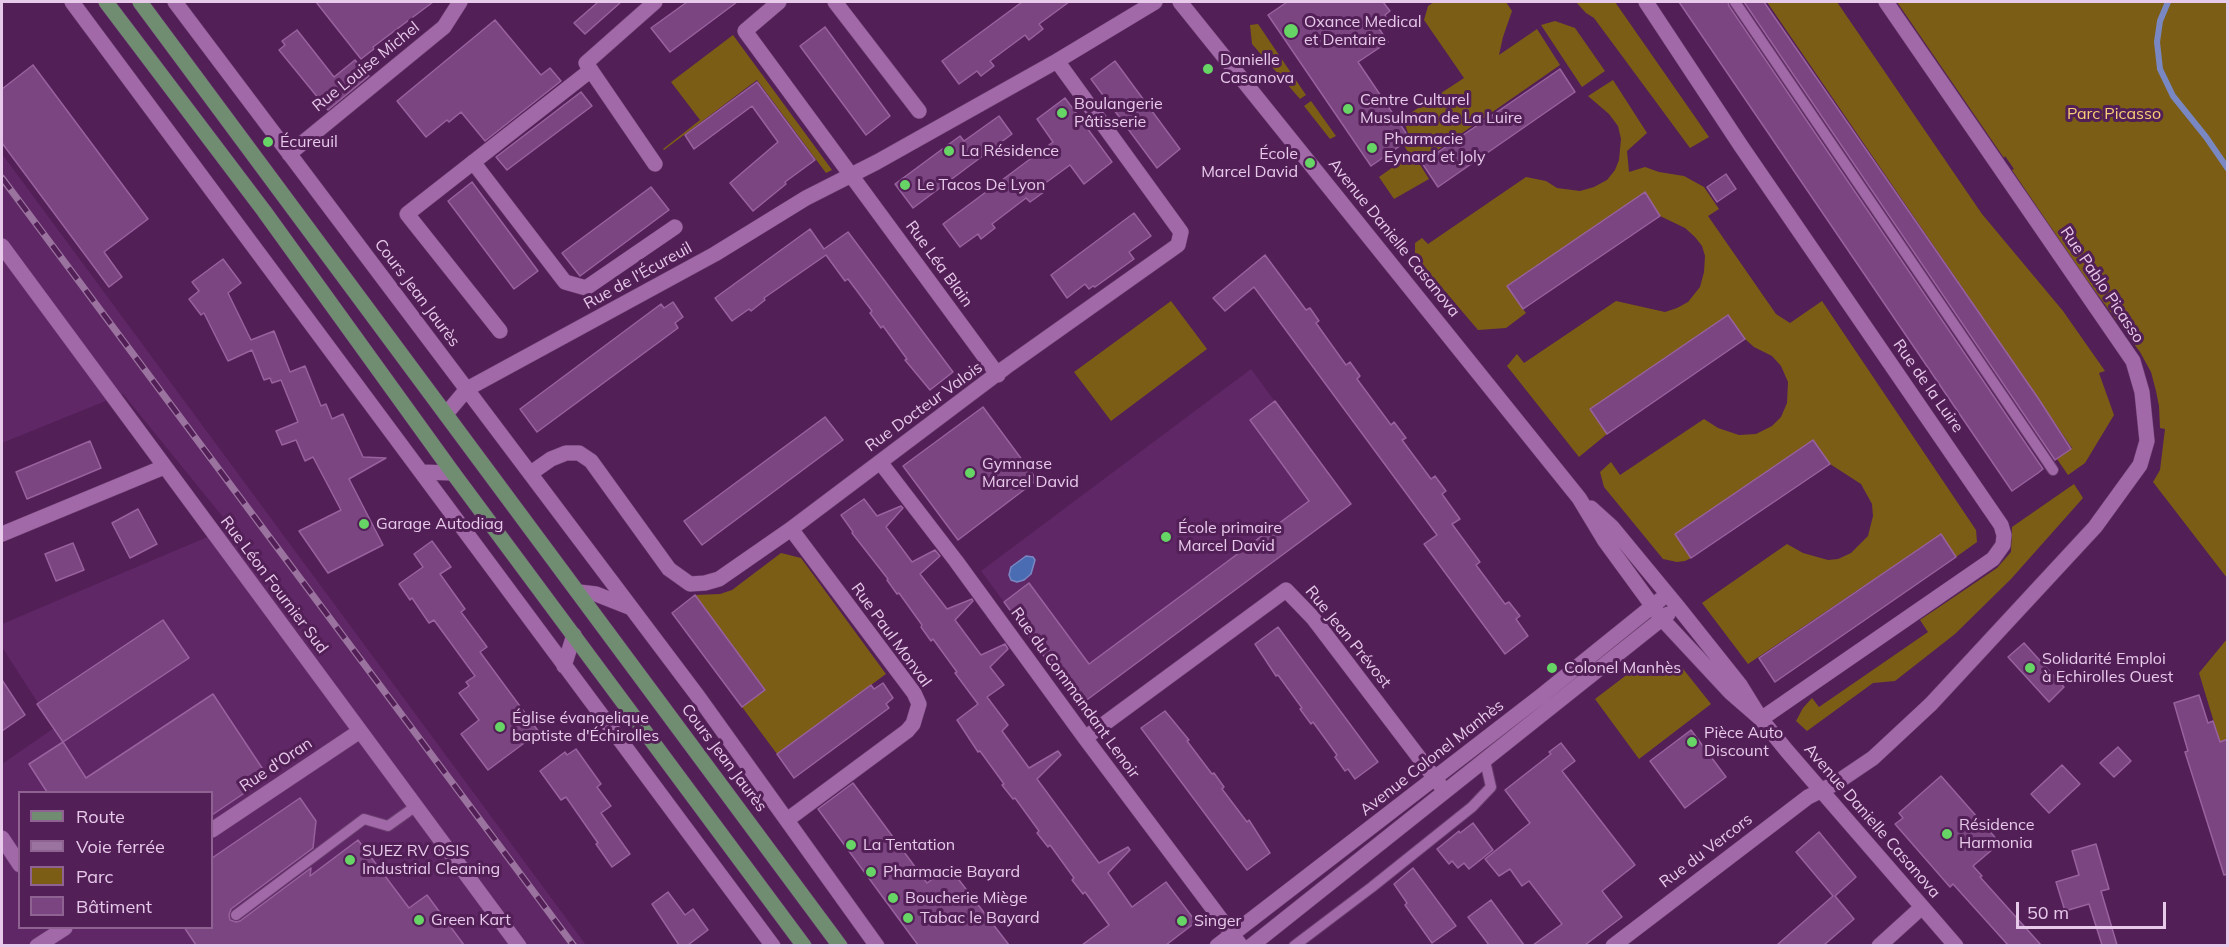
<!DOCTYPE html>
<meta charset="utf-8">
<style>
body{margin:0}
#map{position:relative;width:2229px;height:947px;overflow:hidden;background:#521f57;font-family:Mulish,sans-serif}
canvas{display:block}
.frame{position:absolute;inset:0;border:3px solid #e7c9ea;pointer-events:none}
.legend{position:absolute;left:18px;top:791px;width:195px;height:138px;box-sizing:border-box;background:#521f57;border:2px solid #8e6392;margin:0;padding:8px 10px;list-style:none;font-size:18px;color:#e7c9ea}
.legend li{display:flex;align-items:center;gap:12px;height:30px}
.legend b{width:30px;border:2px solid #8e6392}
.scale{position:absolute;left:2016px;top:902px;width:150px;height:27px;box-sizing:border-box;border:3px solid #e7c9ea;border-top:0;padding-left:8px;font-size:18px;line-height:21px;white-space:nowrap;color:#e7c9ea;-webkit-text-stroke:4px #521f57;paint-order:stroke}
</style>
<div id="map">
<canvas width="2229" height="947"></canvas>
<div class="frame"></div>
<ul class="legend">
<li><b style="height:8px;background:#708d72"></b>Route</li>
<li><b style="height:8px;background:#9b739f"></b>Voie ferrée</li>
<li><b style="height:16px;background:#7c5d16"></b>Parc</li>
<li><b style="height:16px;background:#7a4580"></b>Bâtiment</li>
</ul>
<div class="scale">50 m</div>
</div>
<script>
const ctx = document.querySelector('canvas').getContext('2d');
ctx.lineJoin = 'round';
function fillPath(path, color) { ctx.fillStyle = color; ctx.fill(path, 'evenodd'); }
const poly = rows => new Path2D(rows.map(r => 'M' + r).join(''));
function strokePath(path, color, width, dash) { ctx.strokeStyle = color; ctx.lineWidth = width; ctx.lineCap = dash ? 'butt' : 'round'; ctx.setLineDash(dash || []); ctx.stroke(path); }
function write(font, color, halo, rows, align = 'center') {
  ctx.font = font + ' Mulish,sans-serif'; ctx.lineWidth = 6; ctx.setLineDash([]); ctx.textBaseline = 'middle'; ctx.strokeStyle = halo; ctx.fillStyle = color; for (const [text, x, y, turn = 0] of rows) {
    ctx.save(); ctx.translate(x, y); ctx.rotate((+turn || 0) * Math.PI / 180); ctx.textAlign = isNaN(turn) ? turn : align; if (halo) ctx.strokeText(text, 0, 0); ctx.fillText(text, 0, 0); ctx.restore();
  }
}
const built = poly([
 [2,154,586,945,2,945,2,764,54,728,2,647,2,624,231,527,123,394,2,443],
 [20,792,212,792,212,928,20,928],
 [1251,369,1351,504,1080,705,981,571]
]);
const green = poly([
 [1434,2,1506,2,1512,11,1503,37,1499,55,1537,29,1560,65,1419,163,1429,179,1394,199,1379,177,1410,155,1403,144,1410,139,1403,118,1464,78,1424,20,1428,6],
 [1576,2,1615,2,1709,137,1690,148,1594,18,1586,13],
 [1767,2,1837,2,1982,214,2063,311,2105,371,2099,373,2114,415,2085,463,2068,475,2057,459,2072,448],
 [1897,2,2227,2,2227,578,2153,482,2160,470,2165,429,2160,428,2159,406,2156,391,2151,372,2140,352,2084,276,2012,170,2014,169,2005,156,2004,158],
 [1555,21,1575,28,1605,71,1582,87,1541,25],
 [1258,24,1306,95,1300,99,1252,44,1250,25],
 [733,35,813,144,832,170,826,173,757,80,664,150,663,149,700,120,671,82],
 [1613,80,1647,133,1627,151,1629,172,1645,167,1659,172,1684,176,1704,187,1719,209,1708,216,1776,314,1790,323,1822,301,1976,530,1977,542,1956,557,1941,534,1748,664,1702,603,1787,544,1803,553,1828,560,1838,559,1851,553,1868,536,1873,516,1872,504,1861,484,1830,464,1813,440,1675,534,1691,558,1685,561,1677,562,1663,559,1604,487,1600,472,1611,462,1620,475,1704,419,1718,428,1739,435,1756,434,1772,426,1781,417,1787,403,1788,382,1781,366,1772,356,1754,347,1745,339,1728,315,1591,409,1607,434,1579,457,1507,366,1517,354,1524,363,1616,301,1665,312,1677,308,1688,302,1700,287,1704,272,1705,256,1702,246,1695,237,1685,228,1660,216,1645,193,1523,309,1526,313,1506,328,1478,330,1415,256,1415,243,1422,238,1428,244,1526,177,1546,181,1557,188,1580,191,1594,187,1607,180,1615,170,1619,160,1621,139,1618,126,1609,114,1588,96],
 [1311,101,1336,136,1330,139,1304,106],
 [1171,301,1207,349,1111,421,1074,372],
 [2074,484,2083,498,2011,579,1955,634,1895,681,1873,683,1807,731,1796,721,1803,708,1812,698,1819,707,1928,632,1920,620,1997,568,2011,552,2012,527],
 [781,553,801,558,886,674,777,754,742,707,765,689,695,595,720,594,732,590],
 [2227,639,2227,739,2220,742,2199,673],
 [1680,665,1711,704,1639,759,1595,699,1633,670]
]);
const water = poly([
 [1026,556,1033,557,1035,560,1031,574,1024,580,1017,582,1011,580,1009,575,1011,567,1026,556]
]);
const stream = poly([
 [2168,2,2160,21,2157,42,2160,69,2173,96,2206,137,2228,169]
]);
const building = poly([
 [316,2,433,2,373,47,374,49,361,59,316,2],
 [598,2,621,2,585,34,574,23,598,2],
 [687,2,737,2,670,52,651,28,687,2],
 [1022,2,1069,2,1039,24,1043,29,1029,40,1025,35,990,61,994,66,981,76,977,71,959,84,942,61,1022,2],
 [1287,2,1383,2,1390,11,1385,15,1386,17,1376,24,1388,42,1358,62,1410,139,1371,166,1268,15,1287,2],
 [1679,2,1728,2,1729,6,2043,469,2038,473,2012,491,1679,2],
 [1744,2,1764,2,2038,398,2071,449,2055,460,1744,2],
 [495,20,541,75,550,68,561,81,485,141,461,112,449,122,447,120,426,137,397,101,495,20],
 [825,27,890,116,866,135,800,46,825,27],
 [297,30,334,77,355,60,369,76,328,110,279,50,285,45,282,41,297,30],
 [1115,61,1180,149,1157,168,1091,79,1115,61],
 [33,65,148,219,104,252,122,277,109,287,2,143,2,89,33,65],
 [1560,69,1575,92,1438,187,1422,163,1560,69],
 [757,82,815,160,785,182,786,184,753,211,730,183,778,142,752,106,694,149,685,135,757,82],
 [581,92,592,106,507,170,496,157,581,92],
 [1065,98,1112,162,1084,184,1070,165,1040,187,1044,192,1030,202,1026,198,992,224,995,228,981,239,978,234,960,247,943,224,1053,142,1037,119,1065,98],
 [999,116,1012,134,913,208,895,184,960,136,964,141,999,116],
 [1726,174,1736,189,1717,202,1707,187,1726,174],
 [472,182,538,271,514,289,448,201,472,182],
 [651,187,669,210,580,276,562,253,651,187],
 [1645,192,1660,216,1523,309,1507,286,1645,192],
 [1134,213,1151,236,1129,252,1134,259,1095,287,1093,286,1089,289,1085,284,1067,298,1051,275,1134,213],
 [810,229,824,249,848,232,953,372,930,390,905,360,907,359,883,326,881,328,870,313,872,311,848,279,845,281,826,255,764,298,765,300,751,311,749,309,732,321,715,298,810,229],
 [1265,255,1306,310,1310,308,1319,321,1316,323,1346,365,1350,362,1360,376,1357,379,1391,425,1394,422,1406,438,1402,440,1431,479,1435,476,1446,491,1442,494,1460,519,1452,524,1480,562,1476,565,1505,604,1509,602,1520,616,1516,619,1528,636,1505,654,1424,544,1437,535,1254,287,1225,311,1213,298,1265,255],
 [223,259,241,283,228,293,251,340,274,331,290,372,305,366,321,406,326,404,332,419,343,414,363,457,386,458,349,479,383,545,328,573,299,531,341,510,313,457,305,461,296,440,282,445,276,431,298,422,281,380,272,383,270,378,264,380,252,350,228,361,204,313,201,315,189,299,199,291,192,282,223,259],
 [673,302,683,317,675,323,678,328,537,432,520,409,661,304,664,308,673,302],
 [1728,315,1745,339,1607,434,1590,409,1728,315],
 [1275,401,1351,504,1080,705,1004,602,1029,583,1089,664,1309,501,1250,420,1275,401],
 [983,407,1037,480,958,540,903,466,983,407],
 [825,417,843,440,702,545,684,521,825,417],
 [1813,440,1830,464,1691,558,1675,534,1813,440],
 [90,441,101,468,27,499,16,472,90,441],
 [864,499,877,516,901,506,903,508,886,527,912,562,935,550,940,556,920,574,947,609,972,599,973,601,955,620,981,655,1005,644,1008,649,990,667,1004,685,987,697,1008,725,1002,731,1029,768,1058,751,1061,755,1037,779,1099,863,1128,847,1130,850,1108,873,1132,907,1166,882,1196,922,1166,945,1082,945,1109,925,1085,892,1083,894,1072,880,1074,878,1050,845,1048,847,1037,833,1039,831,1015,798,1013,799,1002,785,1004,784,980,751,978,752,957,720,978,704,955,673,957,672,933,639,931,641,921,627,922,625,899,593,897,594,887,580,888,579,852,533,853,532,841,515,864,499],
 [138,509,157,544,130,558,112,523,138,509],
 [1941,534,1956,557,1775,682,1759,658,1941,534],
 [432,541,451,567,440,574,465,609,461,612,487,647,480,652,539,732,488,770,461,734,479,720,459,693,469,686,466,682,475,676,434,620,429,623,412,598,410,600,399,584,423,567,414,554,432,541],
 [73,543,84,570,56,581,45,554,73,543],
 [695,595,765,690,742,707,672,613,695,595],
 [163,620,189,658,63,742,37,704,163,620],
 [1278,627,1378,762,1355,779,1348,769,1345,771,1335,757,1337,755,1313,722,1311,724,1300,709,1302,708,1278,675,1276,676,1255,644,1278,627],
 [2024,643,2064,687,2049,702,2008,657,2024,643],
 [2,680,25,715,2,731,2,680],
 [883,683,893,698,886,704,889,708,794,778,777,754,871,685,874,689,883,683],
 [213,694,268,777,212,815,212,792,47,792,29,764,63,742,86,778,213,694],
 [2199,695,2208,723,2213,721,2220,742,2228,739,2228,874,2224,875,2185,752,2188,751,2174,703,2199,695],
 [1165,711,1189,740,1187,741,1212,774,1214,773,1224,787,1222,789,1247,822,1249,820,1270,853,1247,870,1141,728,1165,711],
 [1691,730,1726,777,1685,808,1650,761,1691,730],
 [1561,743,1575,761,1562,771,1635,865,1602,891,1622,917,1585,945,1533,945,1562,924,1529,881,1522,886,1510,869,1499,876,1485,859,1530,823,1505,790,1551,754,1549,752,1561,743],
 [2118,747,2131,761,2114,777,2100,763,2118,747],
 [576,749,601,784,597,787,611,806,601,813,630,854,612,867,596,844,598,843,566,797,561,800,540,771,565,752,567,755,576,749],
 [2062,765,2080,784,2049,813,2031,794,2062,765],
 [1941,776,2000,843,1973,866,1982,876,1980,877,2041,945,2008,945,1953,884,1950,887,1895,824,1903,818,1899,813,1941,776],
 [853,783,927,883,949,867,1009,945,918,945,818,809,853,783],
 [300,798,316,821,313,848,231,909,229,915,230,920,236,922,240,921,311,868,310,876,358,840,409,908,427,895,464,945,196,945,184,927,212,927,212,858,300,798],
 [1473,823,1493,850,1469,869,1464,863,1458,868,1452,861,1449,864,1437,849,1459,831,1460,833,1473,823],
 [1819,832,1856,877,1835,896,1854,919,1824,945,1777,945,1833,896,1796,852,1819,832],
 [2096,844,2109,889,2101,891,2117,945,2102,945,2089,904,2065,911,2056,882,2079,875,2072,851,2096,844],
 [1413,868,1456,926,1432,943,1405,905,1407,903,1394,884,1413,868],
 [668,892,685,915,693,909,708,930,688,945,679,945,652,904,668,892],
 [1491,900,1524,945,1489,945,1468,917,1491,900]
]);
const service = poly([
 [1735,2,2053,470],
 [236,915,364,819,388,826,416,806],
 [1294,946,1372,887,1472,807,1491,787,1485,761]
]);
const minor = poly([
 [72,2,773,946],
 [175,2,697,695,877,946],
 [655,2,586,63,655,164],
 [779,2,745,31,998,375],
 [835,2,919,111],
 [1180,2,1579,498,1605,541,1662,619,1730,692,1761,719],
 [1646,2,1741,146,2001,525,2004,535,2003,545,1993,559,1761,719],
 [289,154,444,27,460,2],
 [473,162,565,282,586,288,675,227],
 [2,246,519,946],
 [500,331,407,214,591,70],
 [446,414,467,389,715,254,806,198,877,162,1057,61,1155,2],
 [880,462,956,561,1085,738,1241,946],
 [421,472,453,473],
 [531,473,551,459,566,453,579,453,591,461,669,569,690,584,705,583,719,579,791,529,1006,367,1178,245,1181,232,1057,61],
 [1591,508,1612,527,1678,607,1740,685,1761,719,1787,751,1956,946],
 [2,534,164,467],
 [579,592,596,594,629,607],
 [564,666,574,635],
 [1085,738,1286,590,1313,618,1440,785],
 [787,820,907,731,913,724,919,704,914,693,791,529],
 [212,830,360,731],
 [2,838,20,865],
 [37,946,65,928],
 [1217,946,1541,696,1660,600],
 [1251,946,1668,614],
 [1613,946,1808,797,1836,783,1873,758,1931,704,2095,527,2140,465,2147,441,2142,392,2133,361,1886,2],
 [1879,946,1922,907]
]);
const primary = poly([
 [106,2,264,211,453,473,804,946],
 [140,2,840,946]
]);
const rail = poly([
 [2,178,574,946]
]);
const markers = [
 [1291,31,8,"#67d466"],
 [1208,69,6,"#67d466"],
 [1348,109,6,"#67d466"],
 [1062,113,6,"#67d466"],
 [268,142,6,"#67d466"],
 [1372,148,6,"#67d466"],
 [949,151,6,"#67d466"],
 [1310,163,6,"#67d466"],
 [905,185,6,"#67d466"],
 [970,473,6,"#67d466"],
 [364,524,6,"#67d466"],
 [1166,537,6,"#67d466"],
 [1552,668,6,"#67d466"],
 [2030,668,6,"#67d466"],
 [500,727,6,"#67d466"],
 [1692,742,6,"#67d466"],
 [1947,834,6,"#67d466"],
 [851,845,6,"#67d466"],
 [350,860,6,"#67d466"],
 [871,872,6,"#67d466"],
 [893,898,6,"#67d466"],
 [908,918,6,"#67d466"],
 [419,920,6,"#67d466"],
 [1182,921,6,"#67d466"]
];
const poiNames = [
 ["Oxance Medical",1304,22],
 ["et Dentaire",1304,40],
 ["Danielle",1220,60],
 ["Casanova",1220,78],
 ["Centre Culturel",1360,100],
 ["Musulman de La Luire",1360,118],
 ["Boulangerie",1074,104],
 ["Pâtisserie",1074,122],
 ["Pharmacie",1384,139],
 ["Eynard et Joly",1384,157],
 ["Écureuil",280,142],
 ["La Résidence",961,151],
 ["École",1298,154,"right"],
 ["Marcel David",1298,172,"right"],
 ["Le Tacos De Lyon",917,185],
 ["Gymnase",982,464],
 ["Marcel David",982,482],
 ["Garage Autodiag",376,524],
 ["École primaire",1178,528],
 ["Marcel David",1178,546],
 ["Solidarité Emploi",2042,659],
 ["à Echirolles Ouest",2042,677],
 ["Colonel Manhès",1564,668],
 ["Église évangelique",512,718],
 ["baptiste d'Échirolles",512,736],
 ["Pièce Auto",1704,733],
 ["Discount",1704,751],
 ["Résidence",1959,825],
 ["Harmonia",1959,843],
 ["La Tentation",863,845],
 ["SUEZ RV OSIS",362,851],
 ["Industrial Cleaning",362,869],
 ["Pharmacie Bayard",883,872],
 ["Boucherie Miège",905,898],
 ["Tabac le Bayard",920,918],
 ["Green Kart",431,920],
 ["Singer",1194,921]
];
const streetNames = [
 ["Rue Louise Michel",366,67,-39],
 ["Avenue Danielle Casanova",1394,238,51],
 ["Rue Léa Blain",939,264,54],
 ["Rue de l'Écureuil",638,276,-29],
 ["Rue Pablo Picasso",2102,285,56],
 ["Cours Jean Jaurès",417,293,53],
 ["Rue de la Luire",1928,386,55],
 ["Rue Docteur Valois",924,407,-36],
 ["Rue Léon Fournier Sud",274,585,53],
 ["Rue Paul Monval",891,635,54],
 ["Rue Jean Prévost",1348,637,51],
 ["Rue du Commandant Lenoir",1075,693,54],
 ["Cours Jean Jaurès",724,758,53],
 ["Avenue Colonel Manhès",1432,758,-38],
 ["Rue d'Oran",276,765,-34],
 ["Avenue Danielle Casanova",1872,821,49],
 ["Rue du Vercors",1706,851,-37]
];
const parkNames = [
 ["Parc Picasso",2114,114]
];
fillPath(built, '#5f2766');
fillPath(green, '#7c5d16');
fillPath(water, '#4a6cb2');
strokePath(water, '#7988c3', 1.5);
strokePath(stream, '#7988c3', 6);
fillPath(building, '#7a4580');
strokePath(building, '#99629f', 1.5);
strokePath(service, '#6b3e70', 12);
strokePath(minor, '#6b3e70', 16);
strokePath(primary, '#6b3e70', 16);
strokePath(service, '#a169a7', 10);
strokePath(minor, '#a169a7', 15);
strokePath(primary, '#708d72', 15);
strokePath(rail, '#9b739f', 7);
strokePath(rail, '#521f57', 4.5, [14]);
for (const [x, y, r, color] of markers) { const dot = new Path2D(); dot.arc(x, y, r, 0, 2 * Math.PI); ctx.fillStyle = color; ctx.fill(dot); strokePath(dot, '#521f57', 2); }
write('16px', '#e7c9ea', '#521f57', poiNames, 'left');
write('16px', '#e7c9ea', '#521f57', streetNames);
write('16px', '#fbcf77', '#521f57', parkNames);
</script>
